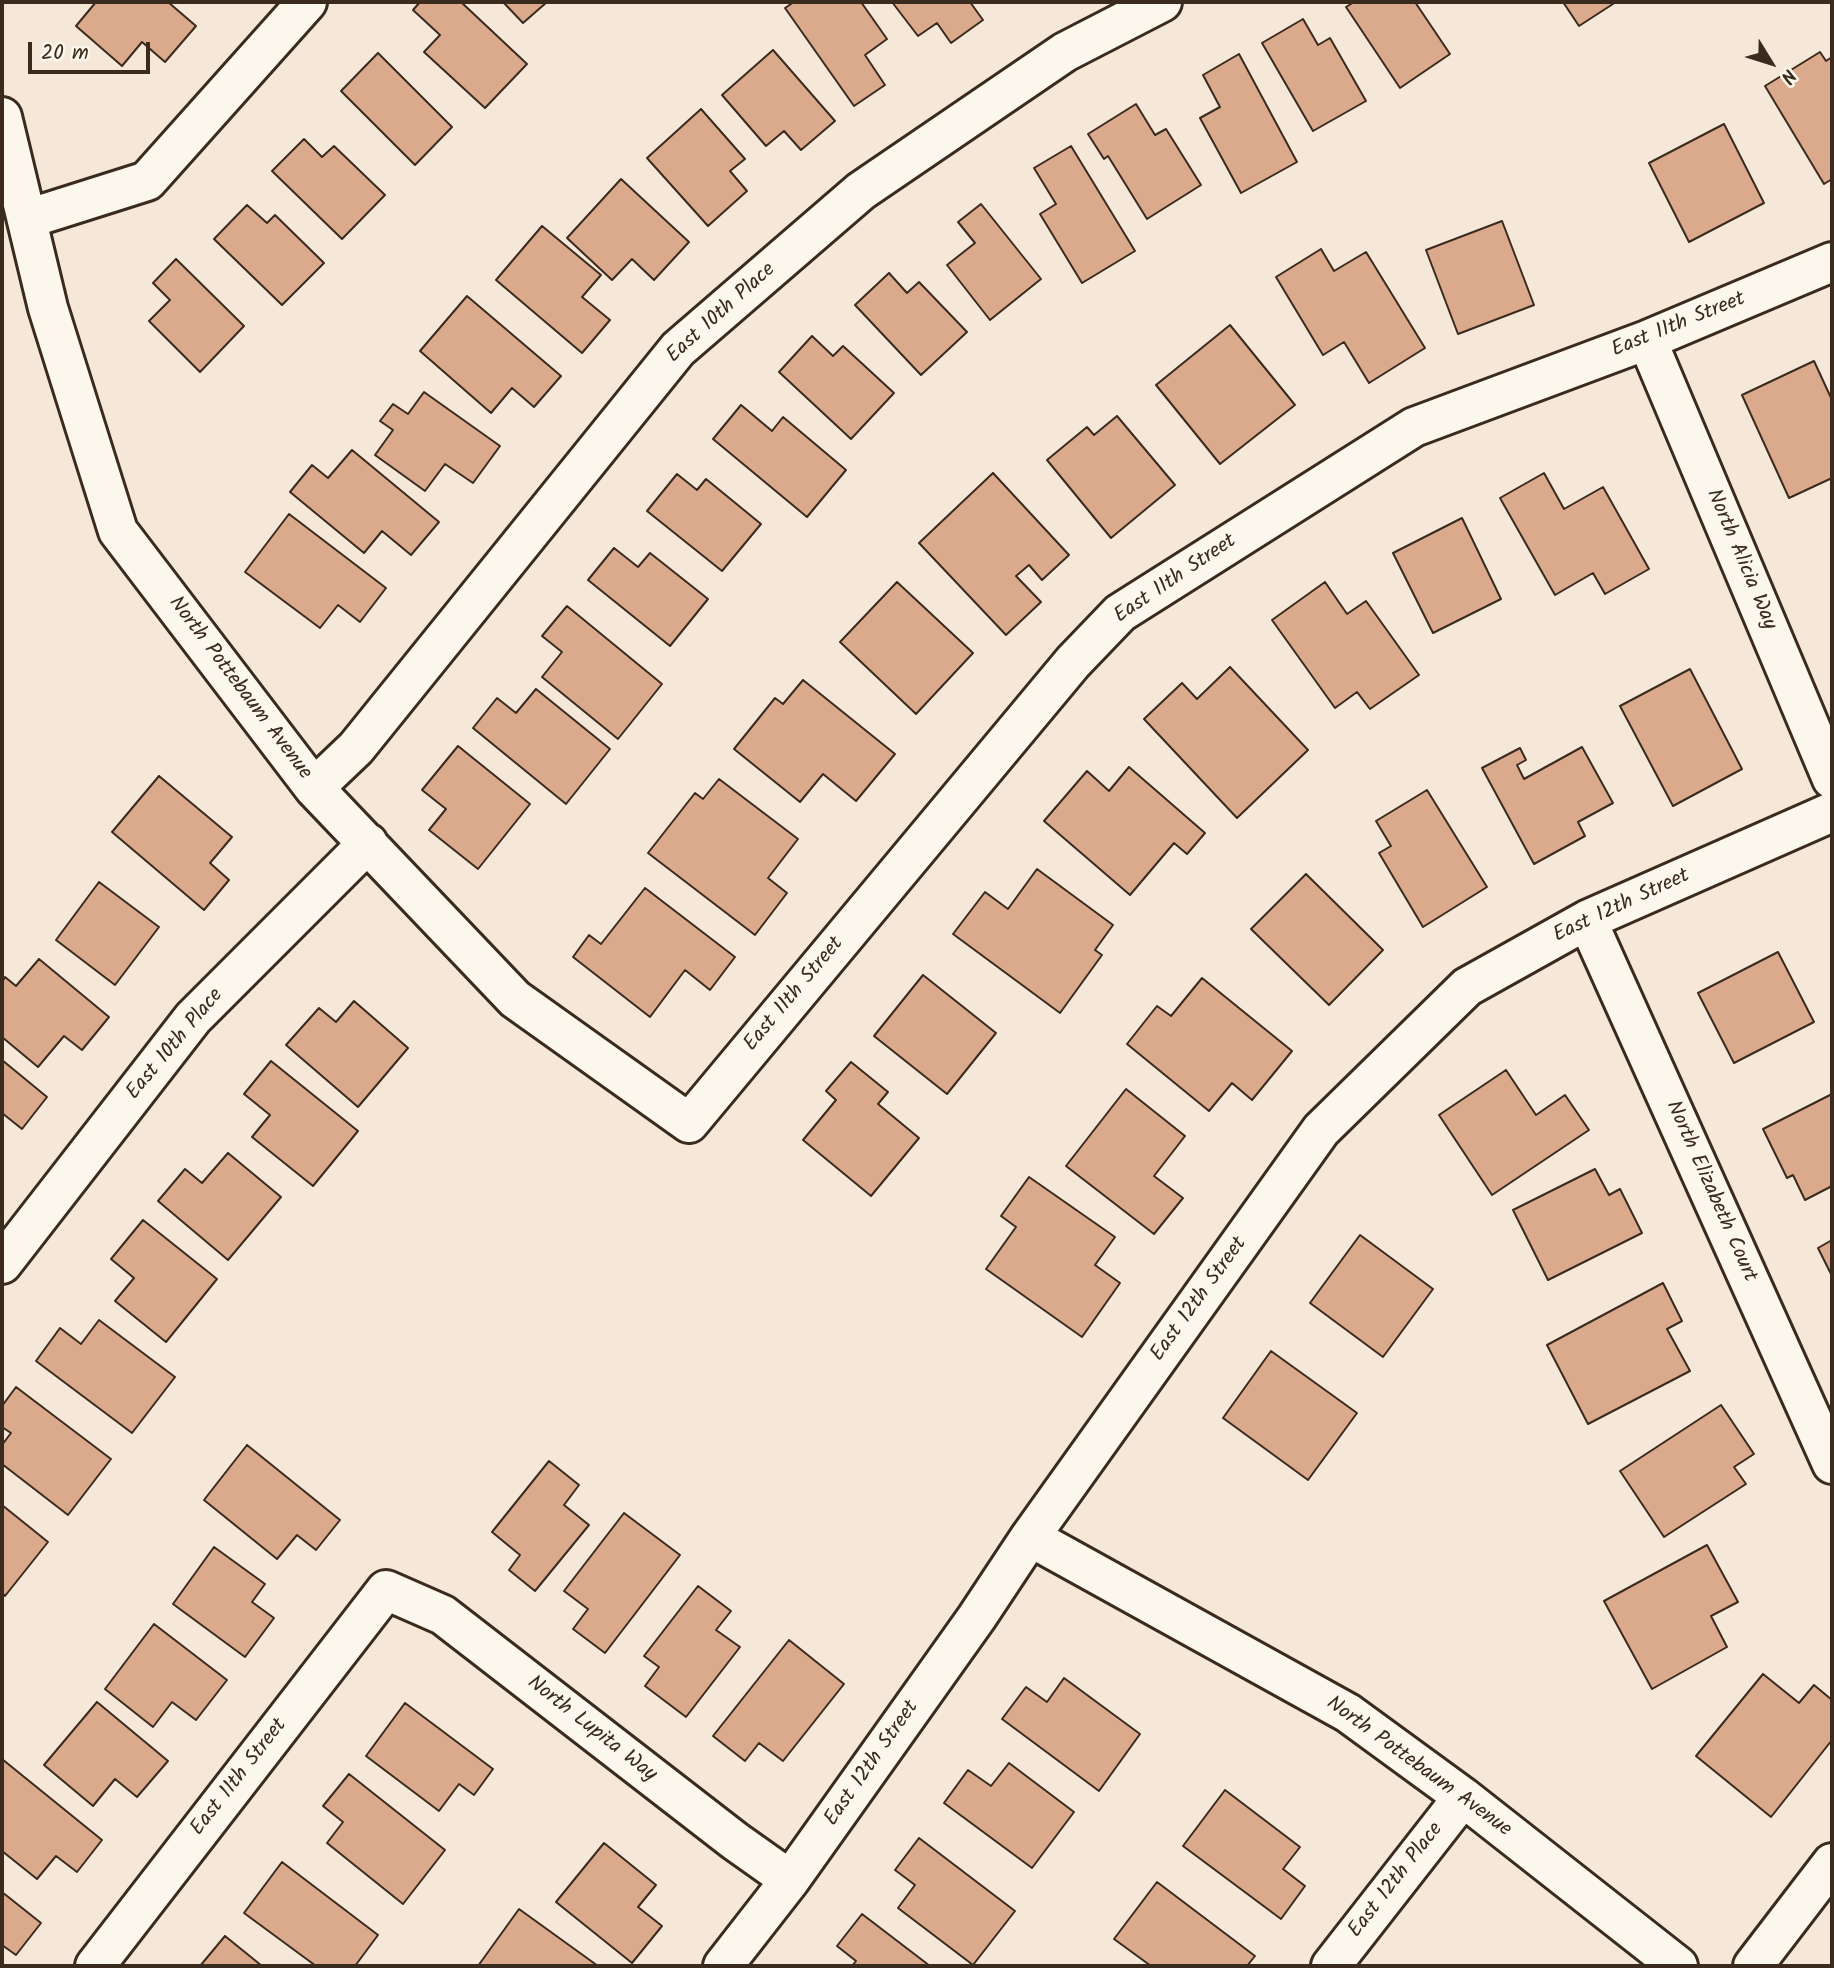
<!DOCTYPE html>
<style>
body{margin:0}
#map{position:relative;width:1834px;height:1968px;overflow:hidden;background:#f5e8d9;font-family:Kalam,sans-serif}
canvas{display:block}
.frame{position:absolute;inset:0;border:4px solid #3b2a1e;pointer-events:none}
.north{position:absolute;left:1736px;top:28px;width:70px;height:70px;-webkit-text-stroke:5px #fbf7ec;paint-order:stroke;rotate:128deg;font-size:19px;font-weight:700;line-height:28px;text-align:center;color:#3b2a1e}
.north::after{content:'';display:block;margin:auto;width:24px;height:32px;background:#3b2a1e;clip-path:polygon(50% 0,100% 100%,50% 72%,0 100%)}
.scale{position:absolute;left:28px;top:42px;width:122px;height:32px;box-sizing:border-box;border:4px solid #3b2a1e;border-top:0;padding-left:9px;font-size:21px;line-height:24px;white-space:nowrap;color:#3b2a1e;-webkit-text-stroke:5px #fbf7ec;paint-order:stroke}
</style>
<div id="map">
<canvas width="1834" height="1968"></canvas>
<div class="frame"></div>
<div class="north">N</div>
<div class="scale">20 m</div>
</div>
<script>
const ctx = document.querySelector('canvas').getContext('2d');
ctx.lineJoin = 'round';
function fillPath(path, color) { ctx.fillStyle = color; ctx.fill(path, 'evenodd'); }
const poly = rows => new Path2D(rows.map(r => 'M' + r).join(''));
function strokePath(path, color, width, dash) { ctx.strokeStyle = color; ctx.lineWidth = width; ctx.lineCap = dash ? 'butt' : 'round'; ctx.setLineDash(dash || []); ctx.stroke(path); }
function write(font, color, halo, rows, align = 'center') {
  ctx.font = font + ' Kalam,sans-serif'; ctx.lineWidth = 7; ctx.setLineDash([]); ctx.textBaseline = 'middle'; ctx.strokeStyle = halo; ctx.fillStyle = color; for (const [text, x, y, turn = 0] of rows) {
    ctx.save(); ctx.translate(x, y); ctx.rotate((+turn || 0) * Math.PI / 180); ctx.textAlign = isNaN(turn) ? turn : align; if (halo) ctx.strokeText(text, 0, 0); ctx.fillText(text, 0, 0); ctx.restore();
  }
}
const building = poly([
 [96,2,168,2,196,26,165,62,142,42,122,66,76,26,96,2],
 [420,2,461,2,527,64,485,108,424,52,440,35,413,10,420,2],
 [503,2,547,2,523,23,503,2],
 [794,2,861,2,887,39,865,55,885,85,854,106,785,8,794,2],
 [892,2,970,2,983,20,951,43,937,23,918,36,892,2],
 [1354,2,1415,2,1450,54,1400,88,1346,7,1354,2],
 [1563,2,1616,2,1579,26,1563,2],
 [1303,19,1318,45,1330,38,1366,101,1313,131,1262,43,1303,19],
 [773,50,835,121,801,150,784,131,766,146,722,95,773,50],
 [1820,52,1826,61,1832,57,1832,179,1824,184,1765,86,1820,52],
 [378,53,452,127,415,165,341,91,378,53],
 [1239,54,1297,162,1241,193,1200,118,1220,107,1203,75,1239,54],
 [1136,104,1155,135,1166,129,1201,185,1147,219,1108,156,1104,159,1088,134,1136,104],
 [701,109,745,159,730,171,747,191,708,226,647,158,701,109],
 [1724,124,1764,203,1689,242,1649,163,1724,124],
 [304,139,322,157,334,146,385,195,342,239,272,171,304,139],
 [1071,146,1135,251,1082,283,1040,214,1056,204,1034,168,1071,146],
 [621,179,689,242,654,280,632,259,612,280,567,238,621,179],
 [981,204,1041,279,990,320,947,265,975,243,958,222,981,204],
 [247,205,267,223,275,215,324,263,282,305,214,239,247,205],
 [1502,221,1534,305,1458,334,1426,250,1502,221],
 [542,226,601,275,582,297,610,320,582,353,496,280,542,226],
 [1321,249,1334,271,1366,252,1425,348,1369,383,1344,342,1323,355,1276,277,1321,249],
 [176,259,244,326,200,372,149,321,170,300,153,283,176,259],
 [889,273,907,293,919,282,967,332,921,375,855,305,889,273],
 [467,296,561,376,534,407,512,388,491,413,420,351,467,296],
 [1230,325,1295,405,1220,464,1156,385,1230,325],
 [812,336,833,356,843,346,894,393,851,439,779,372,812,336],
 [1814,361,1832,400,1832,478,1789,498,1742,395,1814,361],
 [424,392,500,446,473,483,445,464,425,491,375,455,393,430,380,421,393,404,408,414,424,392],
 [741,405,772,431,783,417,846,470,807,517,713,439,741,405],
 [1117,416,1175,485,1111,538,1047,460,1087,427,1094,435,1117,416],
 [352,450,439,522,411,555,382,531,364,553,290,492,312,465,328,478,352,450],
 [993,473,1069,555,1042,580,1029,565,1016,576,1041,602,1006,635,919,543,993,473],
 [1544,473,1564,509,1603,487,1649,569,1605,594,1593,573,1555,595,1500,498,1544,473],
 [677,474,697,490,706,479,761,524,722,571,647,511,677,474],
 [289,514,386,588,360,622,338,605,320,628,245,572,289,514],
 [1462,518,1501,599,1433,633,1393,553,1462,518],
 [614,548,638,567,650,553,708,599,670,646,588,580,614,548],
 [897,582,973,653,916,714,840,642,897,582],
 [1325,582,1347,614,1366,601,1419,675,1370,709,1357,692,1335,708,1272,620,1325,582],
 [567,606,662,684,618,739,542,677,562,652,542,636,567,606],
 [1230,667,1308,750,1237,818,1144,719,1182,683,1197,699,1230,667],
 [1690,669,1742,769,1673,806,1620,706,1690,669],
 [803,680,895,754,856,801,823,774,800,802,734,749,775,698,783,704,803,680],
 [536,689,610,749,566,804,473,728,497,698,516,713,536,689],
 [458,746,530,804,478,869,429,830,446,809,422,790,458,746],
 [1582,747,1613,803,1578,822,1585,836,1534,864,1482,768,1520,748,1526,760,1517,765,1524,779,1582,747],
 [1129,767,1205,833,1187,854,1174,843,1130,895,1044,821,1087,771,1109,791,1129,767],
 [159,776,232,837,210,863,229,880,204,910,112,832,159,776],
 [719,779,798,839,768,878,787,893,755,935,648,853,695,793,703,799,719,779],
 [1427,790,1487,887,1423,927,1379,853,1391,846,1376,821,1427,790],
 [1037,869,1113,925,1095,950,1102,955,1060,1013,953,934,985,892,1008,909,1037,869],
 [1306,874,1383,950,1329,1005,1251,929,1306,874],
 [99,882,159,927,115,985,56,940,99,882],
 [645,888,735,957,710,990,685,970,650,1017,573,957,589,935,601,944,645,888],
 [1778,952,1814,1022,1734,1063,1698,993,1778,952],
 [39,959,109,1017,82,1050,64,1036,38,1067,2,1037,2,982,5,977,16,986,39,959],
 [923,975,996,1033,947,1094,874,1036,923,975],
 [1202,978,1292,1051,1252,1100,1232,1083,1209,1111,1127,1044,1157,1006,1171,1016,1202,978],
 [354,1001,408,1048,358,1107,286,1045,319,1008,336,1022,354,1001],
 [2,1060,47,1097,22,1129,2,1113,2,1060],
 [271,1061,358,1131,313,1186,252,1137,270,1115,244,1094,271,1061],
 [851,1062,888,1092,878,1104,919,1138,871,1196,803,1140,836,1100,826,1091,851,1062],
 [1506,1070,1536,1115,1565,1095,1589,1130,1492,1195,1439,1115,1506,1070],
 [1126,1089,1185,1136,1154,1176,1183,1198,1154,1234,1066,1166,1126,1089],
 [1832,1094,1832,1186,1805,1200,1793,1175,1787,1178,1763,1129,1832,1094],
 [228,1153,281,1197,228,1260,158,1201,185,1169,202,1183,228,1153],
 [1595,1169,1609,1195,1620,1189,1642,1233,1548,1280,1513,1210,1595,1169],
 [1029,1177,1115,1237,1095,1265,1120,1283,1082,1337,986,1269,1016,1227,1001,1216,1029,1177],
 [143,1220,217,1279,166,1342,115,1301,134,1278,111,1259,143,1220],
 [1360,1235,1433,1289,1383,1357,1310,1303,1360,1235],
 [1832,1240,1832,1276,1818,1248,1832,1240],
 [1663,1283,1682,1321,1667,1329,1690,1371,1588,1424,1547,1345,1663,1283],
 [99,1320,175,1377,132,1433,36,1361,60,1328,81,1344,99,1320],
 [1271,1351,1357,1413,1308,1480,1223,1418,1271,1351],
 [16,1387,111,1459,68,1515,2,1464,2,1445,11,1433,2,1427,2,1406,16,1387],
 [1721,1405,1754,1454,1734,1467,1746,1484,1664,1537,1620,1471,1721,1405],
 [247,1445,340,1520,316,1550,297,1535,277,1559,204,1500,247,1445],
 [549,1461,579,1485,564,1505,589,1525,535,1591,509,1570,520,1555,492,1532,549,1461],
 [2,1505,48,1542,5,1596,2,1593,2,1505],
 [624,1513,680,1555,605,1653,573,1629,588,1609,564,1591,624,1513],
 [1707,1545,1738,1602,1711,1616,1727,1647,1652,1689,1604,1601,1707,1545],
 [214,1547,265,1584,252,1602,274,1618,245,1657,173,1604,214,1547],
 [698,1586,731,1611,716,1630,740,1647,686,1717,645,1686,659,1667,644,1656,698,1586],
 [154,1624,227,1680,196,1720,172,1702,153,1727,105,1689,154,1624],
 [789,1640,844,1684,783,1761,759,1743,745,1761,713,1736,789,1640],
 [1763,1674,1799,1703,1814,1685,1832,1700,1832,1740,1771,1817,1696,1756,1763,1674],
 [1064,1678,1140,1734,1099,1791,1002,1719,1026,1687,1047,1702,1064,1678],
 [97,1702,168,1761,137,1797,115,1779,93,1806,44,1765,97,1702],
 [405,1703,493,1769,474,1795,459,1784,439,1811,366,1756,405,1703],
 [2,1759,102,1840,77,1872,56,1856,37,1879,2,1851,2,1759],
 [1009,1763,1074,1812,1032,1868,944,1803,968,1770,991,1786,1009,1763],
 [349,1774,445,1850,403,1904,327,1843,343,1822,323,1806,349,1774],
 [1225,1790,1300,1847,1283,1869,1305,1886,1281,1919,1183,1846,1225,1790],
 [919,1838,1015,1911,973,1965,898,1908,915,1885,895,1870,919,1838],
 [604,1843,656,1885,638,1907,662,1926,632,1963,556,1902,604,1843],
 [282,1862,378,1935,355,1966,316,1966,244,1913,282,1862],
 [1157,1882,1255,1956,1247,1966,1151,1966,1114,1939,1157,1882],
 [2,1892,41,1923,16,1955,2,1945,2,1892],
 [519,1909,598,1966,478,1966,519,1909],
 [862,1914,930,1966,852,1966,856,1961,837,1946,862,1914],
 [225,1936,262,1966,200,1966,225,1936]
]);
const minor = poly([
 [2,117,48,308,118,531,314,788,515,999,689,1123,1073,662,1120,613,1414,427,1647,340,1832,262],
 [27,219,147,181,307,2],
 [1647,340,1832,779],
 [314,788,356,748,678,349,861,191,1065,52,1162,2],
 [1587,920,1832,1464],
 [2,1264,193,1018,368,843],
 [1030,1537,1348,1713,1463,1797,1678,1966],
 [95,1966,386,1590,443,1615,735,1841,790,1880],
 [723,1966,790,1880,977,1617,1030,1537,1321,1130,1467,987,1587,920,1832,812],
 [1331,1966,1463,1797],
 [1753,1966,1832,1863]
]);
const streetNames = [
 ["East 10th Place",722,314,-42],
 ["East 11th Street",1679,326,-22],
 ["North Alicia Way",1740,560,67],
 ["East 11th Street",1176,580,-34],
 ["North Pottebaum Avenue",239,689,53],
 ["East 12th Street",1622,907,-25],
 ["East 11th Street",795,995,-50],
 ["East 10th Place",176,1045,-50],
 ["North Elizabeth Court",1710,1192,66],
 ["East 12th Street",1200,1300,-54],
 ["North Lupita Way",591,1730,38],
 ["East 12th Street",873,1764,-55],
 ["North Pottebaum Avenue",1418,1768,36],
 ["East 11th Street",240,1778,-52],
 ["East 12th Place",1397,1881,-52]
];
fillPath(building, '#dbaa8d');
strokePath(building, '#3b2a1e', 2);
strokePath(minor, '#3b2a1e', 44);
strokePath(minor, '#fbf7ec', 38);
write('21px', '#3b2a1e', '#fbf7ec', streetNames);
</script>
